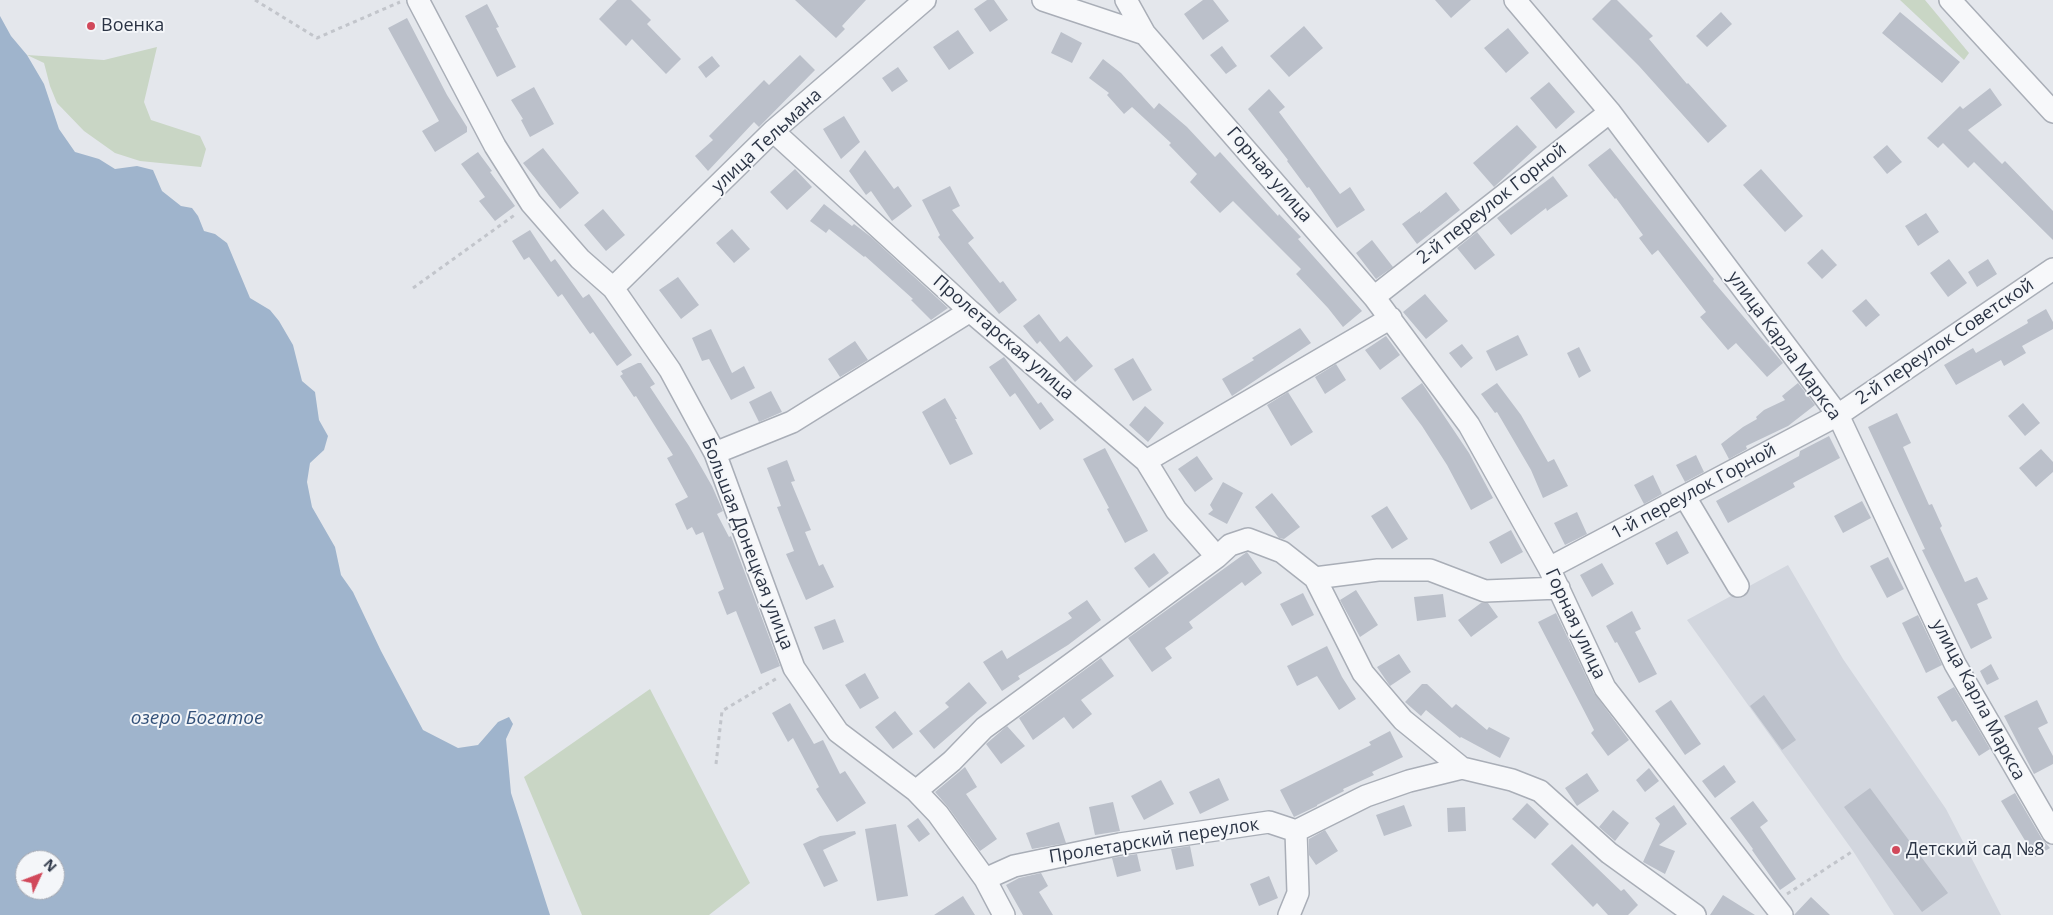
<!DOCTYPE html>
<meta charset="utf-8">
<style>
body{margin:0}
#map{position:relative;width:2053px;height:915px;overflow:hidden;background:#e4e7ec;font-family:"Open Sans",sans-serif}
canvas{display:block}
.north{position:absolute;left:15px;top:850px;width:50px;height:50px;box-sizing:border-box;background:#f4f6f9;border:1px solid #a4a8b1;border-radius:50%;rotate:47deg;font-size:14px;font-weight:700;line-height:20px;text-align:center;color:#2b3445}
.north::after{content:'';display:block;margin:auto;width:18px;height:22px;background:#d1495b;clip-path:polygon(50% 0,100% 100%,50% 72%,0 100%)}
</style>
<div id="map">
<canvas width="2053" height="915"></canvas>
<div class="north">N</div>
</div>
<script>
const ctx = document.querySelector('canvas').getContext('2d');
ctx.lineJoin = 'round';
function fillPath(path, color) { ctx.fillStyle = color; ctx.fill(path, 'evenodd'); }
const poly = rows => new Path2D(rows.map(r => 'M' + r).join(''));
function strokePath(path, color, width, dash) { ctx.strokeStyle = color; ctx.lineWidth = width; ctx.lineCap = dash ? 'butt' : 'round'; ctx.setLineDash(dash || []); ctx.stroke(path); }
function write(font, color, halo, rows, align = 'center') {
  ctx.font = font + ' "Open Sans",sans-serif'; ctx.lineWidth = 4; ctx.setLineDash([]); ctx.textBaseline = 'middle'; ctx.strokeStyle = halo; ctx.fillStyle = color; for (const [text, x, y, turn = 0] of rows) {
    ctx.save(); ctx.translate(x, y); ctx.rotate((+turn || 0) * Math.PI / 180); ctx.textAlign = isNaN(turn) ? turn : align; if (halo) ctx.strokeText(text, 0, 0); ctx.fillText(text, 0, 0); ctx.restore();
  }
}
const built = poly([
 [1788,565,1843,659,1946,809,2001,915,1894,915,1853,851,1687,620]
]);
const green = poly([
 [1900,0,1925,0,1969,53,1964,60],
 [157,47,144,102,151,120,200,136,206,149,201,167,140,161,115,153,84,131,57,103,50,86,44,63,27,55,104,60],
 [650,689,750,883,709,915,582,915,524,777]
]);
const water = poly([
 [0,16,11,36,27,55,44,84,59,129,75,152,99,159,115,169,137,166,153,170,162,191,181,206,192,208,198,216,204,231,215,234,227,243,250,298,270,310,279,321,293,345,302,381,315,392,319,420,328,436,324,450,310,463,307,482,312,507,335,547,341,575,353,592,381,651,423,730,458,748,478,745,498,722,509,717,513,724,506,739,511,793,550,915,0,915],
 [25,860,55,860,55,890,25,890]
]);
const building = poly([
 [617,0,631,0,651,20,647,24,681,59,666,74,632,39,626,46,599,19],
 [795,0,866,0,842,26,845,29,836,38],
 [987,0,994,0,1008,20,990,32,974,9],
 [1203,0,1213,0,1229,21,1203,40,1184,14],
 [1435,0,1471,0,1451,18],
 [1611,0,1617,0,1653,36,1649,39,1687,84,1688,83,1727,126,1708,143,1639,66,1592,19],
 [487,4,499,27,496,28,516,67,497,77,465,16],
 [1721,12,1732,24,1707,47,1696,36],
 [1900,12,1960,62,1942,83,1882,33],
 [407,18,447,95,467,127,467,132,435,152,422,131,439,121,388,28],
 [1304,26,1323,48,1289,77,1270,56],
 [1508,28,1529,53,1506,73,1484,48],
 [958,30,974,53,949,70,933,47],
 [1061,32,1082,43,1072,63,1051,53],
 [1222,46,1237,66,1226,74,1210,55],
 [800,55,815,70,759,127,754,122,708,171,695,156,713,140,709,136,764,80,769,85],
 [712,56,720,66,706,78,698,67],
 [1103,59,1121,73,1154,109,1159,103,1187,127,1215,157,1220,152,1278,216,1279,214,1301,237,1298,239,1362,311,1343,327,1328,308,1296,274,1301,269,1233,201,1220,213,1190,182,1197,174,1169,145,1171,143,1132,107,1124,114,1107,95,1109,93,1089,78],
 [898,67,908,81,892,92,882,78],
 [1549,82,1575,112,1556,129,1530,98],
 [534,87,554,124,530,137,521,120,523,119,511,100],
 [1990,88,2002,105,1968,130,2002,164,2005,161,2053,211,2053,240,1974,162,1968,168,1943,143,1938,148,1927,138,1960,106,1963,109],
 [1269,89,1285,107,1279,112,1340,194,1350,187,1365,210,1337,228,1309,187,1307,188,1287,161,1288,160,1248,109],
 [844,116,860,142,841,159,823,129],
 [1517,125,1537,147,1494,187,1473,163],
 [1887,145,1902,162,1887,174,1873,157],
 [543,148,579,193,560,209,523,163],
 [1610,148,1714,279,1713,281,1783,363,1767,377,1736,343,1728,350,1700,317,1706,312,1658,250,1652,255,1639,238,1643,235,1616,198,1615,199,1588,165],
 [865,150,894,189,898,186,912,206,892,221,871,191,866,195,849,171],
 [478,152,492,171,490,172,515,206,495,221,479,201,485,197,461,164],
 [795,169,812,187,787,210,770,192],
 [1761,169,1803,216,1785,232,1743,185],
 [1553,176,1568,196,1547,211,1546,208,1511,235,1497,218],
 [950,186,960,206,952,210,974,238,968,243,1000,283,1003,281,1017,300,999,314,938,237,940,235,922,200],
 [1446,192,1460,210,1417,244,1402,224,1420,211,1420,213],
 [824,204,852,226,854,224,871,237,948,308,931,320,911,300,913,299,865,256,864,257,829,229,826,233,810,221],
 [603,209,625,235,606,251,584,225],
 [1926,213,1939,232,1918,246,1905,226],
 [732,229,750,249,734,263,716,243],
 [530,230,551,262,555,259,583,298,589,294,632,355,617,366,593,332,590,334,562,294,558,297,529,257,524,260,512,241],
 [1477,232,1495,255,1475,270,1457,248],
 [1372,240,1393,267,1376,279,1356,253],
 [1822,249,1837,265,1822,279,1807,263],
 [1949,259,1967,283,1948,297,1930,273],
 [1988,259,1997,274,1977,287,1968,272],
 [678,277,699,305,681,319,659,290],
 [1425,294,1448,321,1426,339,1403,312],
 [1866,299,1880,315,1866,327,1852,311],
 [2046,309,2053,322,2053,329,2022,346,2026,353,2004,366,2001,360,1956,385,1944,365,1973,348,1976,353,2028,323,2027,320],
 [1039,314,1060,342,1067,336,1093,366,1075,382,1040,341,1037,344,1023,326],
 [1300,328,1311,343,1232,396,1222,379,1254,360,1252,358],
 [711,329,732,373,744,366,755,388,731,400,709,359,702,361,692,338],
 [1518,335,1528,355,1496,371,1486,351],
 [1386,336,1400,355,1380,370,1365,350],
 [855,341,868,360,840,377,828,359],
 [1462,344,1473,358,1461,368,1449,353],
 [1579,347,1591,371,1579,378,1567,353],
 [1004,357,1038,404,1041,402,1054,420,1040,430,1015,393,1010,397,989,367],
 [1133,358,1152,390,1133,401,1114,369],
 [638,363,641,363,655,384,650,387,689,446,712,486,723,511,717,514,729,537,731,536,780,666,761,674,736,611,727,615,718,592,724,589,703,532,696,535,692,527,687,530,675,504,688,497,667,458,673,455,636,396,634,397,620,376,623,374,621,371],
 [1336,364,1346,380,1325,394,1315,377],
 [1422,383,1469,453,1493,498,1471,510,1447,465,1422,426,1401,398],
 [1497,383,1521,415,1548,462,1554,459,1568,486,1543,498,1531,470,1497,412,1495,413,1481,394],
 [1798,383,1815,405,1788,426,1746,446,1747,449,1729,459,1721,444,1743,427,1757,419,1756,417,1764,410,1785,400,1782,396],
 [771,391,782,412,759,422,749,402],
 [1288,392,1313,432,1291,446,1267,405],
 [945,398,957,419,955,419,973,454,950,465,922,412],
 [2023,403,2040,423,2025,436,2008,416],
 [1145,406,1164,423,1148,442,1129,425],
 [1897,413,1911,443,1903,447,1929,505,1932,504,1942,526,1940,528,1965,582,1977,577,1988,599,1977,604,1992,638,1971,649,1922,550,1925,549,1868,427],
 [1829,436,1840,458,1793,483,1795,487,1728,523,1716,501,1799,456,1800,451],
 [1105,448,1148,531,1125,543,1107,509,1109,508,1083,459],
 [2041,449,2053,462,2053,472,2036,487,2019,468],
 [1696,455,1704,472,1685,482,1676,465],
 [1197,456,1213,479,1195,492,1178,469],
 [787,460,795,481,791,482,811,530,805,532,819,566,823,564,834,587,806,600,786,554,794,551,777,507,781,506,767,468],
 [1653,475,1662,494,1644,504,1634,485],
 [1223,482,1243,493,1227,524,1208,514,1213,510,1210,505],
 [1272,493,1300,527,1284,539,1279,538,1255,507],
 [1862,501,1871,518,1843,533,1834,516],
 [1387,506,1408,539,1392,549,1371,516],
 [1577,512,1587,534,1565,545,1554,523],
 [1511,530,1523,552,1501,564,1489,542],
 [1677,531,1689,553,1667,565,1655,543],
 [1247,552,1262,573,1245,586,1242,582,1189,622,1193,628,1165,648,1172,658,1152,672,1128,638],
 [1154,553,1169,573,1149,588,1134,568],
 [1888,557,1904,589,1887,598,1870,566],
 [1602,563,1614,584,1592,597,1580,575],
 [1356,590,1378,625,1360,637,1340,600],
 [1303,593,1314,615,1292,626,1280,604],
 [1443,594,1446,617,1417,621,1414,597],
 [1087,600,1101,620,1068,645,1018,676,1020,679,1002,691,983,662,1002,650,1007,659,1072,618,1068,613],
 [1481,603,1488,603,1498,617,1471,637,1458,620],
 [1632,611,1641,629,1635,632,1657,674,1639,683,1617,642,1615,643,1606,626],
 [1556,613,1594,693,1629,740,1608,756,1591,733,1594,730,1538,622],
 [1918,615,1942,665,1926,673,1902,623],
 [835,619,844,642,823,650,814,627],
 [1327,646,1342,677,1356,699,1339,710,1317,676,1297,686,1287,666],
 [1399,654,1411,672,1390,686,1377,667],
 [1101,658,1114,676,1081,700,1092,714,1073,729,1064,717,1033,740,1019,718],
 [1991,664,1999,679,1987,685,1980,671],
 [865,673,879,698,860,709,845,685],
 [969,682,987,703,934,749,919,731,949,707,945,703],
 [1422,684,1427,684,1452,708,1456,704,1487,730,1489,727,1510,738,1500,758,1461,737,1460,738,1426,710,1421,716,1405,702],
 [1954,687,1990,749,1979,756,1956,720,1952,722,1937,697],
 [1764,695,1796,740,1782,750,1750,706],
 [1671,700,1701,744,1685,755,1655,711],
 [2037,700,2048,723,2038,728,2053,756,2053,764,2034,774,2004,716],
 [790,703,814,744,823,740,840,774,845,771,866,803,837,822,816,789,819,787,793,738,788,742,772,713],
 [895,711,913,734,893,749,875,727],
 [1007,726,1025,746,1001,764,986,744],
 [1390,731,1403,757,1372,772,1374,775,1343,789,1344,791,1317,805,1317,806,1294,817,1280,790,1371,745,1369,742],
 [1724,765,1736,782,1715,798,1702,781],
 [965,767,977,787,966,794,997,839,980,851,948,807,935,792],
 [1649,768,1659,781,1645,792,1636,780],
 [1587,773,1599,791,1577,806,1565,788],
 [1219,778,1229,800,1200,814,1189,792],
 [1161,780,1174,804,1144,820,1131,796],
 [1870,788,1948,893,1922,912,1844,807],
 [2015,793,2042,839,2050,848,2035,857,2001,801],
 [1753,801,1768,821,1760,827,1796,879,1780,890,1752,850,1753,849,1730,818],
 [1113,802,1120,831,1095,835,1089,807],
 [1527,803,1549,824,1535,839,1512,819],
 [1404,805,1412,826,1384,836,1376,815],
 [1674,805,1687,824,1659,845,1675,851,1665,874,1643,862,1660,824,1655,818],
 [1465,807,1466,831,1448,832,1447,808],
 [1613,810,1629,823,1615,841,1599,827],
 [918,818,930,834,919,842,907,826],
 [1059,822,1066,843,1032,849,1026,833],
 [896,824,908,896,877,901,865,829],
 [1325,830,1338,851,1316,865,1309,855,1309,839],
 [855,831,856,834,823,850,838,881,824,887,803,844,820,836],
 [1572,844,1621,891,1624,889,1638,905,1628,915,1608,915,1597,903,1593,907,1551,864],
 [1190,846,1194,866,1176,870,1171,849],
 [1137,854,1141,871,1117,877,1112,858],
 [1041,873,1048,886,1039,892,1053,915,1023,915,1006,885,1019,878],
 [1269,876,1278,898,1259,906,1250,884],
 [1723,895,1755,915,1710,915],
 [963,896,975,915,934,915],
 [1811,897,1830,915,1794,915]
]);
const path = poly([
 [255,0,317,38,400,2],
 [413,288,516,214],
 [716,764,722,711,779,677],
 [1787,894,1853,851]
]);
const minor = poly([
 [418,0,495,146,531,203,580,259,613,288,670,370,715,453,794,668,838,732,916,791,938,814,985,879,1004,915],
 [1043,0,1145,34],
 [1126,0,1145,34,1374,297,1469,425,1549,568,1605,688,1782,915],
 [1515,0,1610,112,1838,415,1955,664,2053,833],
 [1950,0,2053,112],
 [773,131,970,311,1146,461,1176,510,1217,557,1230,545,1248,539,1282,552,1315,578,1363,673,1403,720,1462,768,1512,780,1540,791,1609,853,1695,915],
 [613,288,773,131,925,0],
 [1374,297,1610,112],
 [715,453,792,422,970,311],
 [1146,461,1391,318],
 [1685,497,1738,586],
 [1549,568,1838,415,2053,269],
 [1315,578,1378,570,1430,570,1485,591,1559,588],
 [916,791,952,761,984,728,1217,557],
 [985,879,1014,866,1120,844,1269,822,1296,831,1366,796,1409,781,1462,768],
 [1289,915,1298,893,1296,831]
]);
const markers = [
 [91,26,5,"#d1495b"],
 [1896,850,5,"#d1495b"]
];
const poiNames = [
 ["Военка",101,26],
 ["Детский сад №8",1906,850]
];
const streetNames = [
 ["улица Тельмана",767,141,-43],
 ["Горная улица",1269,175,49],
 ["2-й переулок Горной",1492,204,-38],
 ["Пролетарская улица",1003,338,41],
 ["2-й переулок Советской",1945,342,-34],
 ["улица Карла Маркса",1784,346,54],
 ["1-й переулок Горной",1694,492,-28],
 ["Большая Донецкая улица",747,544,69],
 ["Горная улица",1575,624,65],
 ["улица Карла Маркса",1978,700,62],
 ["Пролетарский переулок",1154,841,-9]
];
const waterNames = [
 ["озеро Богатое",197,719]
];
fillPath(built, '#d2d6de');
fillPath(green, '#c9d6c5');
fillPath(water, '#9fb4cc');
fillPath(building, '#bbc0ca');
strokePath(minor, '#a9aeb7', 24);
strokePath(path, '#c2c5cb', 3, [4, 4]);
strokePath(minor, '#f7f8fa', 21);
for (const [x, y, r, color] of markers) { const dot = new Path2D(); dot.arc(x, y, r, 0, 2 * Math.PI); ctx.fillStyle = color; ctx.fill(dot); strokePath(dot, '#f4f6f9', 2); }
write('18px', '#2b3445', '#f4f6f9', poiNames, 'left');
write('18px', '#2b3445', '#f4f6f9', streetNames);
write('italic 19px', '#34527a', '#f4f6f9', waterNames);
</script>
